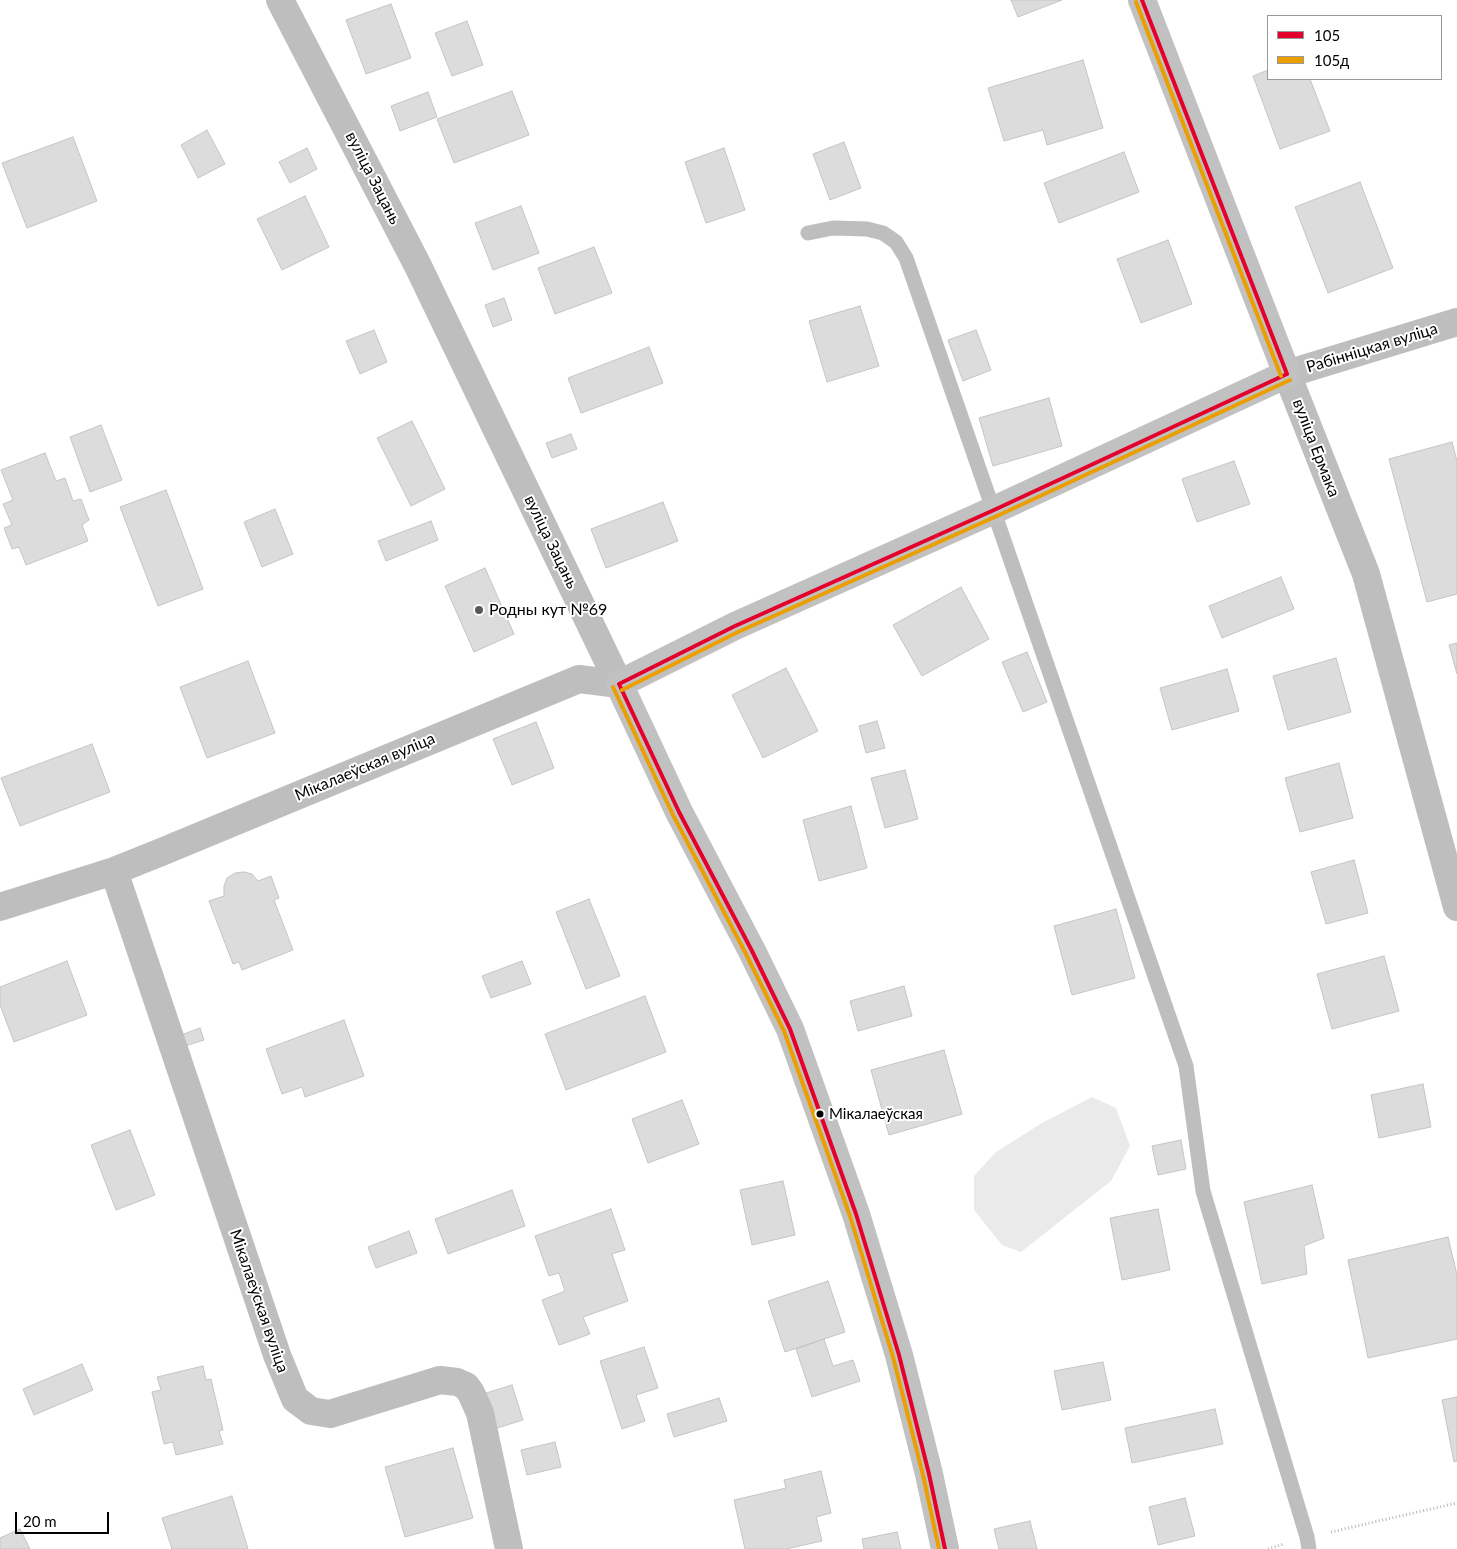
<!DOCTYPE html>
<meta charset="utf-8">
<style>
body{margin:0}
#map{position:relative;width:1457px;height:1549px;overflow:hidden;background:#fff;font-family:Lato,sans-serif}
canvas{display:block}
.legend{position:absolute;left:1267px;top:15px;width:175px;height:65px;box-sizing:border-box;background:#fff;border:1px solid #999;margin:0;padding:6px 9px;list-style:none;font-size:15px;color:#000}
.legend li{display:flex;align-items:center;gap:10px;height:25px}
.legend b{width:25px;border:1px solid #999}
.scale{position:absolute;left:15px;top:1512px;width:94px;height:22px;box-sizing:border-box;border:2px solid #000;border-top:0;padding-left:6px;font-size:15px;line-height:18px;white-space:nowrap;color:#000;-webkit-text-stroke:4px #fff;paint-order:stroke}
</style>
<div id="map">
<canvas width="1457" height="1549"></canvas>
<ul class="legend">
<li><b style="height:6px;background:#e4002b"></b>105</li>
<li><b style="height:6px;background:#eb9e00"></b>105д</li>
</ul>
<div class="scale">20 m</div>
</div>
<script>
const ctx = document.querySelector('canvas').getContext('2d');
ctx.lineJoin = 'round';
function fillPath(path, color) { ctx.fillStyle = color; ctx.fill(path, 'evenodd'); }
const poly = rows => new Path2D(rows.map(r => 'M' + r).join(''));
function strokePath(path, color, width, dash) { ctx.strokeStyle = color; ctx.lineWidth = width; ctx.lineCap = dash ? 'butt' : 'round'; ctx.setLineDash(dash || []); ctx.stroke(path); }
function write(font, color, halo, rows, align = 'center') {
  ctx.font = font + ' Lato,sans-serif'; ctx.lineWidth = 4; ctx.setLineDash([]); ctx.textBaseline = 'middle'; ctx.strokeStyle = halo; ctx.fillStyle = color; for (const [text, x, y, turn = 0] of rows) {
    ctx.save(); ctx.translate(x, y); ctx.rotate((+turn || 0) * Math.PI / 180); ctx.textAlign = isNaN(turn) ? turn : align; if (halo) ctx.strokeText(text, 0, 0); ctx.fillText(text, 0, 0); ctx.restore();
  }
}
const green = poly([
 [1092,1097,1116,1108,1130,1146,1111,1181,1021,1252,1002,1245,974,1210,974,1176,996,1152,1042,1123]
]);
const building = poly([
 [1011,0,1062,0,1018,17,1011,0],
 [391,4,411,58,366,74,346,20,391,4],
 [467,21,483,65,452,76,435,33,467,21],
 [1083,60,1103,128,1047,145,1043,130,1004,141,988,88,1083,60],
 [1268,70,1268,79,1310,79,1330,131,1280,149,1253,76,1268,70],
 [512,91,529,135,454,163,437,119,512,91],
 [428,92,437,117,400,131,391,106,428,92],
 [207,130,225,164,198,178,181,145,207,130],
 [73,137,97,201,27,228,2,163,73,137],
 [844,142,861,188,830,200,813,154,844,142],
 [307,148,317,169,290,183,279,162,307,148],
 [724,148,745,210,706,223,685,162,724,148],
 [1124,152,1139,192,1059,223,1044,183,1124,152],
 [1360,182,1393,268,1328,293,1295,207,1360,182],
 [305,196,329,247,282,270,257,219,305,196],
 [521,206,539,253,493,270,475,223,521,206],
 [1168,240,1192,304,1141,323,1117,259,1168,240],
 [594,247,612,293,555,314,538,268,594,247],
 [504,298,512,320,493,327,485,305,504,298],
 [860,306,879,366,827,382,809,321,860,306],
 [374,330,387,362,360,374,346,341,374,330],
 [976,330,991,370,963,381,948,340,976,330],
 [649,347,663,383,581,413,568,378,649,347],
 [1049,398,1062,446,993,466,979,418,1049,398],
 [412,421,445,489,411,506,377,438,412,421],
 [101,425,122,480,90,492,70,437,101,425],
 [571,434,577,449,552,458,546,443,571,434],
 [1452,442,1457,461,1457,594,1427,602,1389,459,1452,442],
 [45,453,56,481,65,478,73,501,81,499,89,520,82,525,88,541,26,565,19,547,12,549,4,528,12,525,3,504,13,500,1,470,45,453],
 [1234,461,1250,504,1197,522,1182,479,1234,461],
 [166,490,203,589,158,606,120,507,166,490],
 [663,502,678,541,606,568,591,529,663,502],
 [275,509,293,554,262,567,244,522,275,509],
 [431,521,438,540,386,561,378,541,431,521],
 [485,568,514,634,474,652,445,586,485,568],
 [1281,577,1294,609,1222,638,1209,606,1281,577],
 [961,587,989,639,922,676,893,625,961,587],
 [1457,643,1457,674,1449,645,1457,643],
 [1027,652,1047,702,1023,712,1002,662,1027,652],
 [1336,658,1351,712,1288,730,1273,676,1336,658],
 [248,661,275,733,207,758,180,687,248,661],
 [786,668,818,731,763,758,732,695,786,668],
 [1227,669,1239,711,1172,730,1160,688,1227,669],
 [877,721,885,748,866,753,859,726,877,721],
 [536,722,554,768,512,785,493,739,536,722],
 [92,744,110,792,20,826,1,778,92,744],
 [1339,763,1353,818,1300,832,1285,778,1339,763],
 [905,770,918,819,885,828,871,778,905,770],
 [851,806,867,868,819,881,803,820,851,806],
 [1354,860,1368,913,1326,924,1311,872,1354,860],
 [244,872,252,874,258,881,271,876,279,898,274,900,293,950,242,970,239,962,233,964,209,901,224,896,224,886,227,878,235,873,244,872],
 [589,899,620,976,586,989,556,912,589,899],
 [1116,909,1135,978,1072,995,1054,926,1116,909],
 [1384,956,1399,1011,1332,1029,1317,974,1384,956],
 [67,961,87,1015,14,1042,0,1005,0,987,67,961],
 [522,961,531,984,491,998,482,976,522,961],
 [904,986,912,1016,858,1031,850,1001,904,986],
 [645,996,666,1052,566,1090,545,1034,645,996],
 [344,1020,364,1076,305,1097,302,1087,282,1094,266,1049,344,1020],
 [200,1028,204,1040,185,1046,181,1035,200,1028],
 [944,1050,962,1114,889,1135,871,1070,944,1050],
 [1423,1084,1431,1127,1379,1138,1371,1095,1423,1084],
 [682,1100,699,1144,648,1163,632,1119,682,1100],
 [130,1130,155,1195,116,1210,91,1145,130,1130],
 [1181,1140,1186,1169,1158,1175,1152,1146,1181,1140],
 [783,1181,795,1235,752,1245,740,1190,783,1181],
 [1312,1185,1324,1238,1304,1246,1307,1274,1262,1284,1244,1202,1312,1185],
 [512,1190,525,1226,448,1254,435,1219,512,1190],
 [611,1209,625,1250,612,1254,628,1301,583,1317,590,1334,559,1345,542,1300,565,1291,559,1273,549,1276,535,1236,611,1209],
 [1158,1209,1170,1270,1122,1280,1110,1218,1158,1209],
 [409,1231,417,1253,376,1268,368,1247,409,1231],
 [1448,1237,1457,1275,1457,1339,1368,1358,1348,1260,1448,1237],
 [828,1281,845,1332,785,1352,768,1301,828,1281],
 [824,1339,833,1366,853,1360,860,1381,812,1397,796,1349,824,1339],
 [644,1347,658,1388,636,1395,645,1421,622,1429,600,1361,644,1347],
 [1103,1362,1111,1400,1062,1410,1054,1371,1103,1362],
 [82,1364,93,1390,34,1415,23,1389,82,1364],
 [203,1366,206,1380,211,1379,223,1430,219,1431,223,1444,176,1455,173,1442,164,1444,152,1392,161,1390,157,1377,203,1366],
 [512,1385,523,1420,494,1429,483,1394,512,1385],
 [1457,1397,1457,1461,1454,1462,1442,1400,1457,1397],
 [719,1398,727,1421,674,1437,667,1414,719,1398],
 [1215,1409,1223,1444,1132,1463,1125,1428,1215,1409],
 [555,1442,561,1467,527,1475,521,1450,555,1442],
 [453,1448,473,1518,405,1537,385,1467,453,1448],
 [821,1471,831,1513,816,1517,822,1541,786,1549,745,1549,734,1500,786,1488,784,1480,821,1471],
 [232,1496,248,1549,172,1549,162,1518,232,1496],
 [1185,1498,1195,1536,1158,1545,1149,1507,1185,1498],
 [1030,1521,1037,1549,999,1549,994,1529,1030,1521],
 [20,1529,30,1549,0,1549,0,1538,20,1529],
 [897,1532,901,1549,864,1549,862,1539,897,1532]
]);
const path = poly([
 [1331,1532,1457,1503],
 [1268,1549,1284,1544]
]);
const lane = poly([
 [808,233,833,228,867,229,883,233,896,242,906,258,1186,1066,1203,1191,1307,1537,1309,1549]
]);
const street = poly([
 [280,0,418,266,619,684],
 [1457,322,1287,374,1366,574,1457,907],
 [114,871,277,1355,295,1399,311,1411,330,1414,440,1380,457,1382,466,1386,471,1393,480,1413,509,1549],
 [0,907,114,871,159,853,579,679,619,684]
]);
const secondary = poly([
 [945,1549,929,1474,899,1355,856,1214,790,1029,752,951,679,812,619,684,735,626,994,510,1287,374,1142,0]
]);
const bus1 = poly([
 [1142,0,1287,374],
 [619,684,679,812,752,951,790,1029,856,1214,899,1355,929,1474,945,1549],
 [619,684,735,626,994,510,1287,374]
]);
const bus2 = poly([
 [1136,2,1281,376],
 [613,687,673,815,746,954,784,1031,850,1216,893,1357,923,1475,939,1549],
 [622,690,738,632,997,516,1290,380]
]);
const markers = [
 [479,610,5,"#595959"],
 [820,1114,4.5,"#000"]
];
const busNames = [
 ["Мікалаеўская",829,1114]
];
const streetNames = [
 ["вуліца Зацань",373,178,63],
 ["Рабінніцкая вуліца",1372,348,-17],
 ["вуліца Ермака",1316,448,69],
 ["вуліца Зацань",551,542,64],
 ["Мікалаеўская вуліца",365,767,-23],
 ["Мікалаеўская вуліца",259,1301,71]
];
const poiNames = [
 ["Родны кут №69",489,610]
];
fillPath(green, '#eaeaea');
fillPath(building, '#dcdcdc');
strokePath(building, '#c5c5c5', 1);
strokePath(path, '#b8b8b8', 3, [1, 2.5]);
strokePath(lane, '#bebebe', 15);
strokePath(street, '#bebebe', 28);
strokePath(secondary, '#c1c1c1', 28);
strokePath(bus1, '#e4002b', 4);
strokePath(bus2, '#eb9e00', 4);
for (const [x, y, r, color] of markers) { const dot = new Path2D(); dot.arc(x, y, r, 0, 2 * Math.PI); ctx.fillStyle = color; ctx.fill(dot); strokePath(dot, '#fff', 2); }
write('15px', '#000', '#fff', busNames, 'left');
write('16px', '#000', '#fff', streetNames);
write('16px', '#000', '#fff', poiNames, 'left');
</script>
